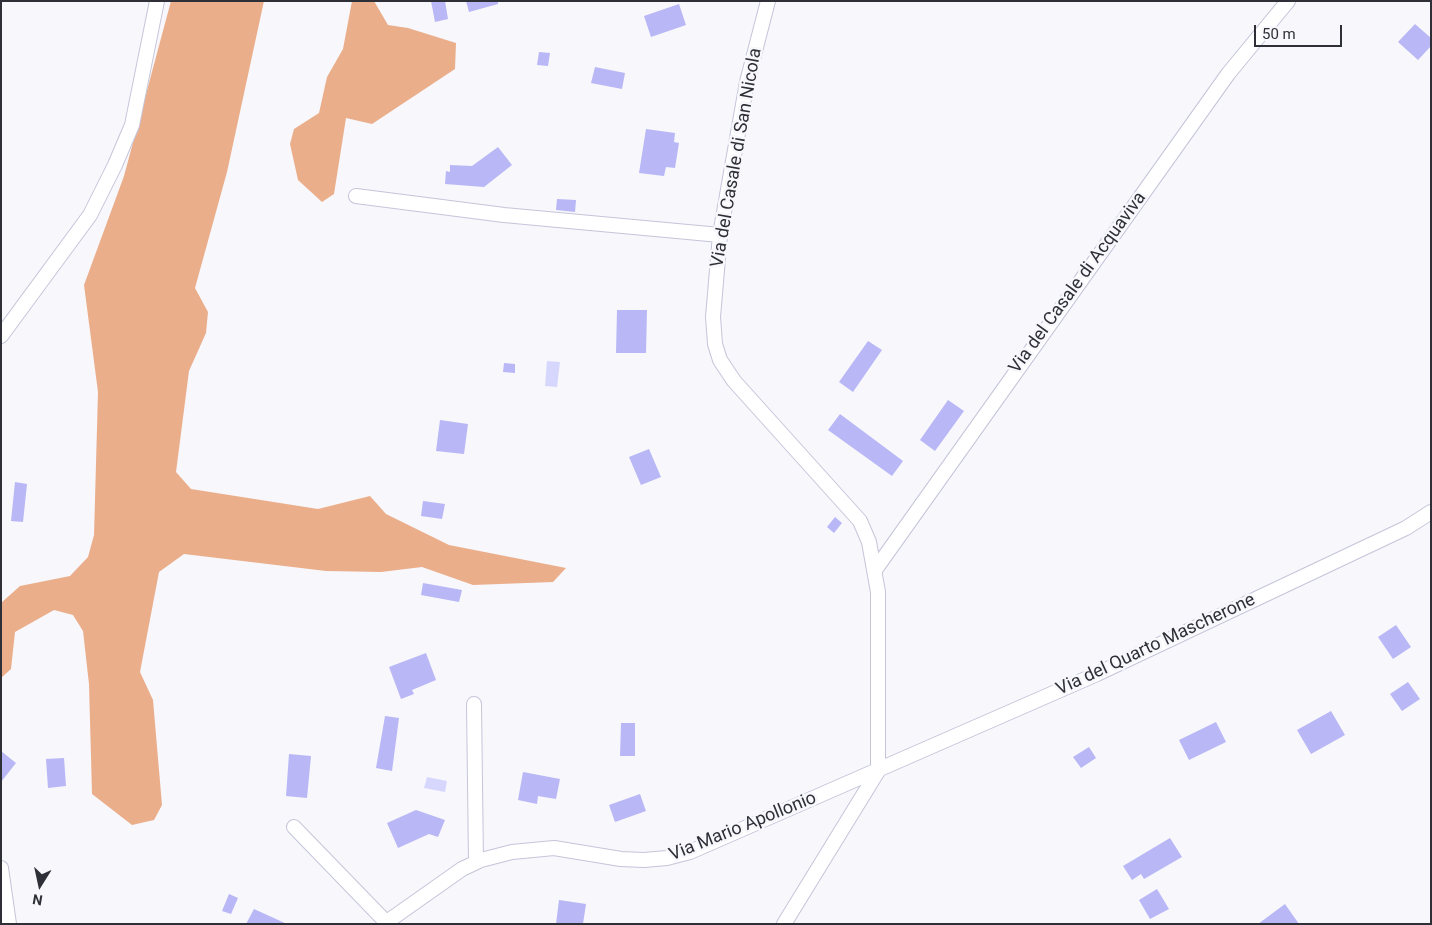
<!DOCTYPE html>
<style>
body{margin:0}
#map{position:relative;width:1432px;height:925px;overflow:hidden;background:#f7f7fc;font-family:Roboto,sans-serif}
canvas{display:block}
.frame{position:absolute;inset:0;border:2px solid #2f2f37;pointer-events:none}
.north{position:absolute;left:15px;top:860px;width:50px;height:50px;-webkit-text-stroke:4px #f7f7fc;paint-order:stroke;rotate:190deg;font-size:14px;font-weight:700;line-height:20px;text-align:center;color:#2f2f37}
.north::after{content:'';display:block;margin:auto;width:18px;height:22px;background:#2f2f37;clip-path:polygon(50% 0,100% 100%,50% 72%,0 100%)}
.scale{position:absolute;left:1254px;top:25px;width:88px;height:22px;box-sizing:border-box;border:2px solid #2f2f37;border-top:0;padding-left:6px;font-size:15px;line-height:18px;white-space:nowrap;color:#2f2f37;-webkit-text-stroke:4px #f7f7fc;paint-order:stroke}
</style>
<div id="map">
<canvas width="1432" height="925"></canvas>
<div class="frame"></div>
<div class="north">N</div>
<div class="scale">50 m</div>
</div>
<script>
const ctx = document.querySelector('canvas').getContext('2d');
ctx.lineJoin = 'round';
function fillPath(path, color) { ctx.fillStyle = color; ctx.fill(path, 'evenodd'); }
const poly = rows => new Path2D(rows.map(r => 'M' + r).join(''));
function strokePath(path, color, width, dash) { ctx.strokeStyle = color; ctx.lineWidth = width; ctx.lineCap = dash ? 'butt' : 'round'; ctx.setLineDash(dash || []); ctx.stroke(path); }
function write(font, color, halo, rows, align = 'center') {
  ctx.font = font + ' Roboto,sans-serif'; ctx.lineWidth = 5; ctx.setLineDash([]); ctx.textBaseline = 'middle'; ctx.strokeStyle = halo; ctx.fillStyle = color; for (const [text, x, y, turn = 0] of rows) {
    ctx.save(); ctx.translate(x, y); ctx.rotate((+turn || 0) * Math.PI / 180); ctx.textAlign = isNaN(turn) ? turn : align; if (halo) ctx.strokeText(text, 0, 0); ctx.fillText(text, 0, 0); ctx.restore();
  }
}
const forest = poly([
 [171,1,264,1,227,172,195,288,208,312,206,333,189,371,176,472,191,489,318,509,370,496,386,514,449,545,566,568,553,582,473,585,422,567,381,572,326,571,184,554,159,572,140,672,153,700,162,805,154,820,132,825,92,794,89,684,83,631,73,615,54,610,15,632,11,669,1,678,1,603,20,586,70,576,88,557,94,535,98,392,84,285,124,176],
 [352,1,374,1,388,25,408,28,456,43,455,69,372,124,346,118,334,194,322,202,298,180,290,144,294,129,319,113,327,77,343,49]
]);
const water = poly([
 [547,361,560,362,557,387,545,386],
 [427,777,447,781,445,792,424,788]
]);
const building = poly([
 [431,1,445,1,448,19,435,22],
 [466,1,498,1,498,4,469,12],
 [679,4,686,25,651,37,644,16],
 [1415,24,1431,38,1431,46,1418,60,1398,42],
 [539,52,550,53,548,66,537,65],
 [595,67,625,73,622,89,591,83],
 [646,129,675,133,674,142,679,143,675,168,666,167,664,176,639,173],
 [498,147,512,165,484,187,445,184,446,171,450,172,450,165,472,166],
 [557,199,576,200,575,212,556,210],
 [617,310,647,310,646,353,616,353],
 [868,341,882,350,853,392,839,382],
 [504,363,515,364,515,373,503,372],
 [948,400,964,411,935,451,920,440],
 [840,414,903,461,892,476,828,430],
 [440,420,468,424,464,454,436,451],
 [649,449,661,477,641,485,629,457],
 [15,482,27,484,23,522,11,521],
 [423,501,445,504,442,519,421,516],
 [835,517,842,523,834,533,827,527],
 [423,583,462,590,459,602,421,595],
 [1396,625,1411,647,1393,659,1378,637],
 [426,653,436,680,412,690,414,694,401,699,389,667],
 [1408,682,1420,699,1402,711,1390,694],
 [1331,711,1345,735,1311,754,1297,730],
 [385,716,399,718,392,771,376,768],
 [1216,722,1226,742,1189,760,1179,740],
 [621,723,635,723,635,756,620,756],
 [1089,747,1096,758,1081,768,1073,757],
 [1,751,16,763,1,782],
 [289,754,311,756,307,798,286,796],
 [64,758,66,786,48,788,46,759],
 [523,772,560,779,556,799,538,796,537,804,518,800],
 [640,794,646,811,615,822,609,805],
 [416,810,445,820,438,837,429,834,398,848,387,823],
 [1170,838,1182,857,1144,879,1141,874,1132,880,1123,866],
 [1157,889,1169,909,1150,919,1139,900],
 [229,894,238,898,231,914,222,911],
 [559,900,586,904,583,924,556,924],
 [1285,904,1299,924,1258,924],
 [254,909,287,924,246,924]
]);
const minor = poly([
 [768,1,747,82,720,235,713,317,715,344,720,360,734,381,860,521,869,542,878,592,878,771,784,924],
 [356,196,504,215,720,235],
 [1,336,90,215,115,165,132,125,157,1],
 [875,570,1228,74,1288,1],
 [474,704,476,862],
 [294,827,386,922],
 [1,868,9,924],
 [384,924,462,869,481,860,512,852,554,848,621,859,644,860,667,858,690,852,1097,674,1406,528,1431,512]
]);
const streetNames = [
 ["Via del Casale di San Nicola",737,158,-80],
 ["Via del Casale di Acquaviva",1078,283,-54],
 ["Via del Quarto Mascherone",1156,645,-25],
 ["Via Mario Apollonio",743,827,-22]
];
fillPath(forest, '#ebae8b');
fillPath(water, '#d7d7fd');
fillPath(building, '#b9b7f5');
strokePath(minor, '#c5c5da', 16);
strokePath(minor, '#fff', 14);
write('18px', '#2f2f37', '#f7f7fc', streetNames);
</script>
